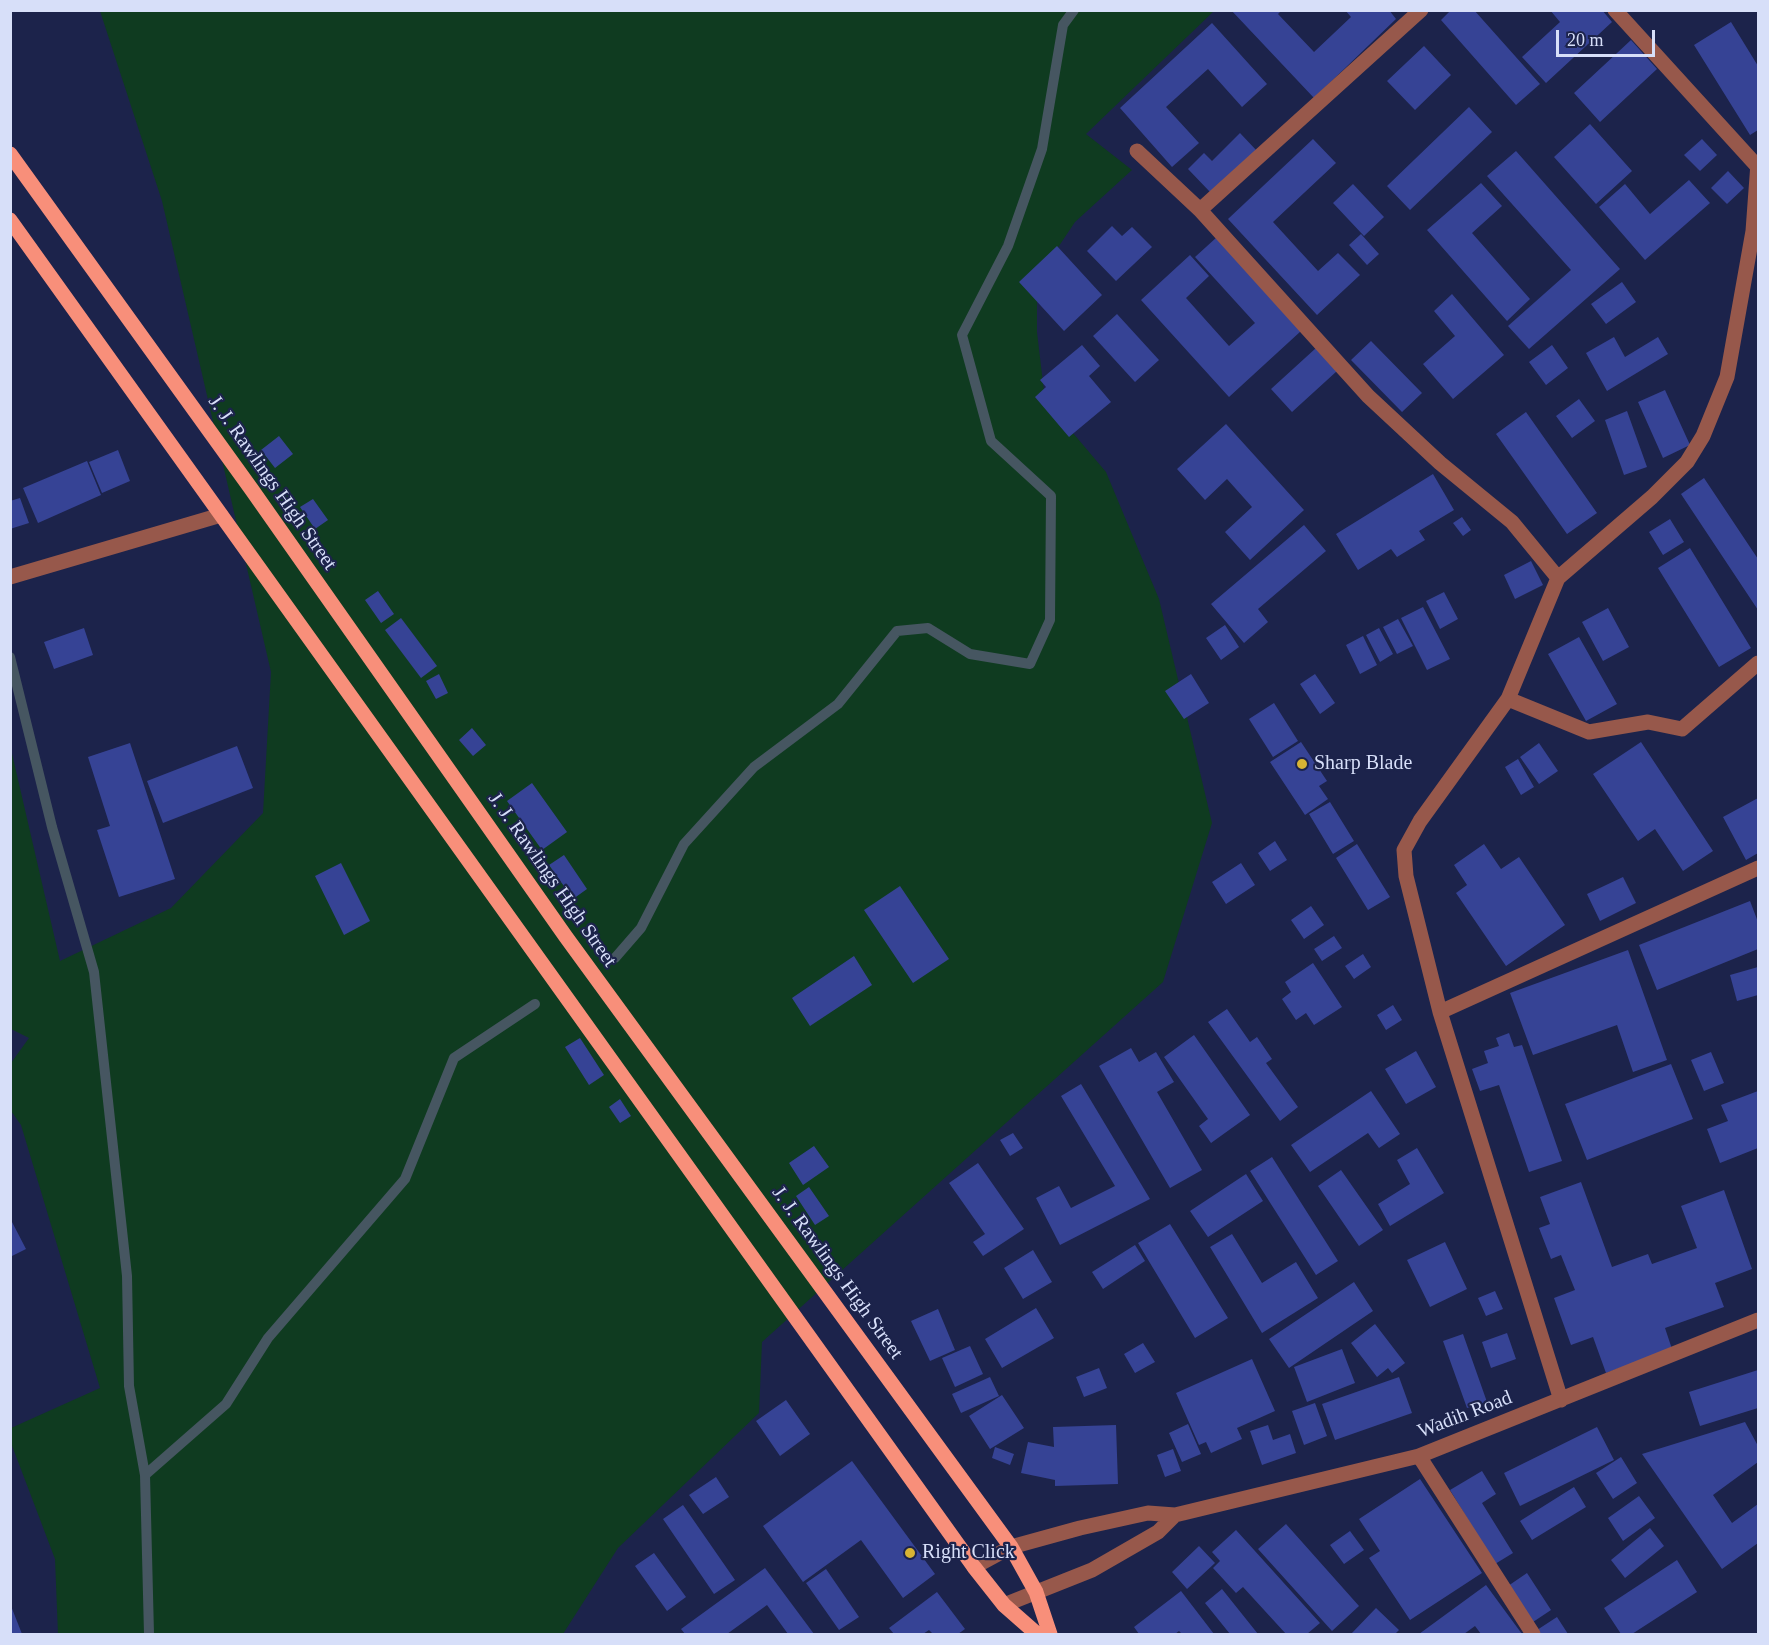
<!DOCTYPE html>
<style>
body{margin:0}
#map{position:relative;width:1769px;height:1645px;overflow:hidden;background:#1c234b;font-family:"Times New Roman",serif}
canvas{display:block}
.frame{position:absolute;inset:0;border:12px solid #d7dff9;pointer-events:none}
.scale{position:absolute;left:1556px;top:30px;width:99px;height:27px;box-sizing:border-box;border:3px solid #d7dff9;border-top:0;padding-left:8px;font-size:18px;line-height:21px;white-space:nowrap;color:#d7dff9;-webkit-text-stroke:4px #1c234b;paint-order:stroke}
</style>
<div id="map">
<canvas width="1769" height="1645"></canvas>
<div class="frame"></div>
<div class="scale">20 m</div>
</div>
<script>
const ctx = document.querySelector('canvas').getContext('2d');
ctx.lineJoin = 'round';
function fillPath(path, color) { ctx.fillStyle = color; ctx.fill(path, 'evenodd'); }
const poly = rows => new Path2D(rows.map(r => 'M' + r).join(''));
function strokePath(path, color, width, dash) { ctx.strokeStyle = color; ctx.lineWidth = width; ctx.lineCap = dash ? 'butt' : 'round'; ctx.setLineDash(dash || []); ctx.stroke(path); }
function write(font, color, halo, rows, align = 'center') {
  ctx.font = font + ' "Times New Roman",serif'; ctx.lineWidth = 4.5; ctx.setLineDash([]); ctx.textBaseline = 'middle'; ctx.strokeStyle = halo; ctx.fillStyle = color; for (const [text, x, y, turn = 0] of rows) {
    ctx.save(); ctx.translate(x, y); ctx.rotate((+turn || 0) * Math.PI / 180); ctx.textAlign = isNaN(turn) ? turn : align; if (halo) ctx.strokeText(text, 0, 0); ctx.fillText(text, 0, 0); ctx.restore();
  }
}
const green = poly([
 [100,11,1214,11,1086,134,1132,170,1075,222,1037,279,1037,332,1045,400,1106,472,1159,599,1212,823,1163,982,762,1342,759,1413,618,1548,563,1634,58,1634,55,1559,11,1443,11,1428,100,1388,21,1125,11,1111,11,1063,29,1038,11,1029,10,745,60,961,171,908,263,813,271,672,162,201]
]);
const stream = poly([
 [10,657,52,827,94,972,127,1276,129,1386,145,1475,149,1634],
 [615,958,641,928,684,844,754,767,838,704,897,631,928,628,970,654,1030,664,1050,620,1051,496,991,441,962,335,1008,246,1042,149,1063,25,1074,10],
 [145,1475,226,1404,268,1338,405,1179,454,1058,535,1004]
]);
const building = poly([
 [1231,10,1282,10,1278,14,1314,52,1351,17,1345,10,1389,10,1396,19,1314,98],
 [1451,10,1474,10,1540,84,1516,105,1441,20],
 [1550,10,1602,10,1612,22,1546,83,1522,57,1560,22],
 [1731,22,1758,66,1758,130,1750,135,1694,45],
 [1212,23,1267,84,1242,107,1208,69,1166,107,1199,143,1172,167,1120,108],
 [1631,40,1657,69,1600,122,1574,93],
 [1424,46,1451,75,1415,110,1387,81],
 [1469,107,1492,132,1410,210,1387,186],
 [1590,124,1632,171,1596,204,1554,157],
 [1240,133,1257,151,1211,193,1188,169,1204,153,1212,161],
 [1313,139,1336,163,1273,222,1318,271,1338,253,1360,275,1317,315,1228,219],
 [1702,139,1717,155,1700,171,1684,155],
 [1516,151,1620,269,1529,349,1508,326,1571,270,1487,176],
 [1728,171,1744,188,1727,204,1711,188],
 [1689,180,1710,203,1645,260,1599,207,1625,184,1650,214],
 [1481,183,1502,206,1472,233,1530,299,1507,321,1427,230],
 [1353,184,1384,217,1364,236,1333,203],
 [1112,226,1122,236,1132,227,1152,247,1116,281,1087,251],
 [1361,234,1379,254,1367,265,1349,245],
 [1217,237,1301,331,1229,397,1141,300,1190,255,1209,276,1186,298,1229,346,1255,323,1195,257],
 [1057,246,1102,295,1064,331,1019,282],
 [1622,282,1636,302,1606,324,1591,304],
 [1452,294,1504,355,1453,399,1423,364,1455,336,1434,311],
 [1117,314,1159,360,1135,382,1093,336],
 [1614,337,1625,357,1658,337,1668,354,1607,391,1586,353],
 [1371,341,1422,393,1402,412,1351,360],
 [1082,345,1100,366,1089,376,1111,402,1069,437,1035,397,1046,387,1040,380],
 [1552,345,1568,368,1546,385,1529,362],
 [1316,348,1337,371,1292,412,1271,389],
 [1665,390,1690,445,1663,458,1638,402],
 [1579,399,1595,421,1572,438,1556,416],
 [1627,411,1647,467,1624,475,1605,420],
 [1526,412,1597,513,1567,534,1496,434],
 [1226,424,1304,510,1250,560,1225,532,1252,507,1227,479,1205,500,1177,469],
 [279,436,293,454,275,468,261,450],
 [118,450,130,481,102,493,89,462],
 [87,461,101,495,38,523,23,488],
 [1433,474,1454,510,1419,531,1425,540,1397,557,1391,549,1358,570,1336,534],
 [1704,478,1758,559,1758,610,1681,494],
 [20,498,29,523,10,529,10,501],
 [313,499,328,520,315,529,300,507],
 [1462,517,1471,530,1463,536,1453,523],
 [1670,519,1684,542,1663,555,1649,532],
 [1304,525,1326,551,1258,609,1268,622,1244,643,1211,604],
 [1690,548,1751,648,1719,667,1658,568],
 [1531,561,1543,585,1515,599,1504,575],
 [378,591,394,614,381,623,365,600],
 [1444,592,1458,619,1440,629,1426,601],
 [1423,607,1450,659,1427,670,1401,618],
 [1608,608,1629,647,1603,661,1582,622],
 [401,618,437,666,421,678,385,630],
 [1398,619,1413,646,1397,654,1383,627],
 [1225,625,1239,647,1221,660,1206,638],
 [84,628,93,655,54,669,44,642],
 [1379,628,1393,654,1380,662,1366,635],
 [1363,636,1377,665,1360,674,1346,645],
 [1579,637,1617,704,1586,721,1548,654],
 [439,674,448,693,436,699,426,681],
 [1191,674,1209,703,1184,719,1165,691],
 [1315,674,1335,703,1320,714,1300,684],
 [1274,703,1298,741,1273,757,1249,719],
 [472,728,486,745,473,756,459,740],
 [1301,742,1327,781,1319,786,1328,799,1305,815,1270,762],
 [1641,742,1713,851,1683,871,1655,829,1638,841,1593,774],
 [130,743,175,879,119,897,97,830,110,826,88,757],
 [1539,743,1558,771,1539,784,1520,757],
 [237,746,253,788,163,823,147,781],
 [1518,759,1534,787,1521,795,1505,767],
 [532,783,567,832,542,850,507,801],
 [1758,798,1758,853,1746,860,1723,817],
 [1330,802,1354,841,1333,854,1309,814],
 [1275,841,1287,860,1270,871,1258,853],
 [1357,844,1390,897,1368,910,1336,858],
 [1484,844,1501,869,1519,857,1565,925,1506,966,1456,893,1467,885,1454,865],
 [564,855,587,889,573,899,549,865],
 [341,863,370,921,344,935,315,876],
 [1241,863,1255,885,1226,904,1212,882],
 [1623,877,1636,903,1600,921,1587,894],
 [900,886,949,959,913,983,864,910],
 [1750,901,1758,922,1758,949,1657,990,1639,945],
 [1311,906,1324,925,1304,939,1291,920],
 [1334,936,1342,948,1322,961,1314,949],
 [1628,950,1667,1060,1633,1072,1617,1025,1533,1055,1510,993],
 [1363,954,1371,967,1354,979,1345,966],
 [854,956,872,985,810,1026,792,998],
 [1313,963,1342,1007,1314,1025,1306,1013,1296,1020,1282,999,1291,992,1285,982],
 [1758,967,1758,995,1737,1001,1730,975],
 [1393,1005,1402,1020,1386,1030,1377,1015],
 [1227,1009,1250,1042,1257,1037,1272,1059,1266,1063,1298,1107,1280,1121,1208,1022],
 [1509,1033,1514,1047,1522,1045,1562,1161,1529,1172,1499,1085,1480,1091,1472,1069,1488,1063,1484,1051,1499,1046,1496,1038],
 [1194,1035,1250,1115,1211,1143,1199,1126,1208,1119,1164,1057],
 [580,1038,604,1075,589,1085,565,1047],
 [1131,1048,1139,1062,1156,1052,1174,1082,1157,1092,1202,1170,1170,1188,1099,1066],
 [1416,1051,1436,1087,1406,1104,1385,1069],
 [1711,1052,1724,1083,1704,1091,1691,1060],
 [1671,1064,1693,1119,1587,1160,1565,1104],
 [1081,1084,1150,1199,1060,1245,1036,1198,1059,1186,1071,1208,1115,1186,1061,1096],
 [1371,1091,1400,1134,1379,1148,1368,1133,1310,1172,1291,1145],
 [1758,1091,1758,1148,1720,1163,1707,1129,1728,1121,1721,1105],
 [620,1099,631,1116,620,1123,609,1107],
 [1013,1133,1023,1148,1010,1156,1000,1140],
 [814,1146,829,1167,803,1185,789,1163],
 [1417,1148,1444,1193,1390,1226,1378,1204,1410,1184,1397,1160],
 [1272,1157,1338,1261,1316,1275,1250,1171],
 [978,1163,1024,1229,983,1256,973,1242,985,1234,949,1183],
 [1341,1170,1383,1230,1359,1246,1318,1186],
 [1246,1174,1263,1201,1208,1237,1190,1211],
 [1581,1182,1612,1267,1648,1254,1652,1264,1697,1248,1681,1206,1724,1190,1752,1269,1715,1283,1724,1307,1665,1328,1672,1349,1606,1373,1593,1337,1571,1345,1554,1298,1575,1290,1561,1255,1551,1259,1539,1228,1550,1224,1540,1197],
 [809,1187,829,1216,815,1225,796,1196],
 [12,1222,26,1249,10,1257,10,1223],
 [1170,1224,1228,1318,1195,1338,1138,1243],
 [1232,1234,1262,1283,1296,1262,1318,1298,1262,1333,1210,1247],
 [1445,1242,1467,1289,1430,1307,1407,1260],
 [1135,1245,1145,1261,1103,1289,1092,1272],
 [1033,1250,1052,1282,1023,1299,1004,1268],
 [1354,1282,1373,1311,1289,1368,1269,1339],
 [1495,1291,1503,1309,1486,1316,1478,1298],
 [1036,1308,1054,1338,1002,1368,985,1339],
 [938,1309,955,1350,930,1361,911,1321],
 [1375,1324,1405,1363,1392,1373,1388,1368,1377,1377,1351,1343],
 [1507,1333,1516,1359,1491,1368,1482,1342],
 [1463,1334,1487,1402,1467,1408,1443,1341],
 [1143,1343,1155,1362,1135,1373,1124,1354],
 [970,1346,983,1374,955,1387,942,1358],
 [1342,1349,1355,1383,1307,1402,1294,1367],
 [1252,1359,1275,1411,1237,1428,1242,1439,1211,1453,1206,1442,1199,1445,1176,1393],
 [1099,1368,1107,1388,1084,1397,1076,1377],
 [1758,1370,1758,1408,1700,1426,1689,1392],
 [990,1377,999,1396,961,1413,952,1394],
 [1399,1377,1412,1413,1335,1440,1322,1404],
 [1002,1395,1024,1428,990,1449,969,1416],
 [786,1400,810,1434,780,1456,756,1421],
 [1315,1403,1327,1436,1304,1445,1292,1411],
 [1745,1422,1758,1446,1758,1462,1713,1495,1732,1523,1758,1504,1758,1543,1722,1569,1642,1454],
 [1188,1424,1201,1454,1182,1462,1169,1433],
 [1116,1425,1118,1484,1055,1486,1055,1480,1021,1473,1028,1442,1054,1447,1053,1427],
 [1268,1425,1273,1440,1290,1434,1296,1453,1262,1465,1250,1431],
 [1597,1427,1614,1460,1520,1506,1504,1473],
 [995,1447,1014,1454,1010,1465,992,1458],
 [1173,1449,1181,1471,1165,1477,1157,1455],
 [1621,1457,1637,1483,1613,1499,1596,1473],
 [852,1461,935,1574,903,1598,861,1540,803,1582,763,1526],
 [1482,1471,1496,1494,1482,1503,1513,1553,1495,1564,1450,1490],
 [716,1477,729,1497,703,1514,689,1495],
 [1420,1479,1482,1573,1410,1620,1369,1558,1380,1551,1359,1519],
 [1574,1487,1586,1507,1532,1540,1520,1521],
 [1639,1496,1655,1518,1623,1541,1608,1518],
 [683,1505,735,1580,714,1594,663,1519],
 [1286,1524,1359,1606,1332,1631,1258,1549],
 [1650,1528,1664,1546,1625,1578,1611,1560],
 [1236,1530,1320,1623,1307,1634,1286,1634,1243,1587,1236,1593,1213,1568,1220,1561,1212,1552],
 [1350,1531,1364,1550,1344,1564,1330,1545],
 [1199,1546,1215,1563,1187,1589,1172,1572],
 [654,1553,686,1597,667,1611,635,1566],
 [1677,1560,1697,1592,1632,1634,1621,1634,1604,1608],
 [765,1568,814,1634,788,1634,767,1605,727,1634,685,1634,681,1629],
 [826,1569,859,1617,839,1630,806,1583],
 [1527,1573,1551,1610,1533,1622,1508,1586],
 [1486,1585,1522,1634,1481,1634,1475,1626,1464,1634,1419,1634],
 [1222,1589,1258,1634,1230,1634,1205,1603],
 [1181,1591,1214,1634,1182,1634,1179,1631,1175,1634,1139,1634,1134,1627],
 [937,1592,965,1629,958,1634,933,1634,929,1630,923,1634,894,1634,889,1628],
 [11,1606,22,1634,10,1634],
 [1376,1608,1399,1630,1395,1634,1351,1634],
 [1557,1617,1568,1634,1540,1634,1537,1630]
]);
const minor = poly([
 [1615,10,1757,166],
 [1137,151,1200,210,1368,396,1440,463,1512,522,1558,578],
 [1200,210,1421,10],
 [10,577,221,515],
 [1508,699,1589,732,1648,722,1682,729,1758,663],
 [1440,1012,1758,868],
 [1561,1400,1440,1012,1406,876,1404,850,1420,821,1508,699,1558,578,1652,497,1687,462,1703,436,1727,377,1753,231,1758,163],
 [1419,1456,1533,1634],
 [974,1567,1011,1547,1080,1528,1148,1513,1175,1515,1419,1456,1758,1320],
 [1004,1605,1092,1570,1158,1532,1175,1515]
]);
const major = poly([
 [10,154,252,490,566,937,1011,1547,1036,1592,1050,1634],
 [10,220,974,1567,1004,1605,1037,1634]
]);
const markers = [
 [1302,764,6,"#d8b434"],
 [910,1553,6,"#d8b434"]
];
const streetNames = [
 ["J. J. Rawlings High Street",272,483,55],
 ["J. J. Rawlings High Street",552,880,55],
 ["J. J. Rawlings High Street",837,1273,54],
 ["Wadih Road",1465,1415,-21]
];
const poiNames = [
 ["Sharp Blade",1314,764],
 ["Right Click",922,1553]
];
fillPath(green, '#0f3b20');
strokePath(stream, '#465661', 10);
fillPath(building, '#364395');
strokePath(minor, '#97584b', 15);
strokePath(major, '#f88f7a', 15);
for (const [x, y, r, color] of markers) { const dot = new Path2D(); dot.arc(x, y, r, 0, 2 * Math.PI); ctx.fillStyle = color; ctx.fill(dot); strokePath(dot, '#1c234b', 2); }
write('20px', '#d7dff9', '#1c234b', streetNames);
write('20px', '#d7dff9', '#1c234b', poiNames, 'left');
</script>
